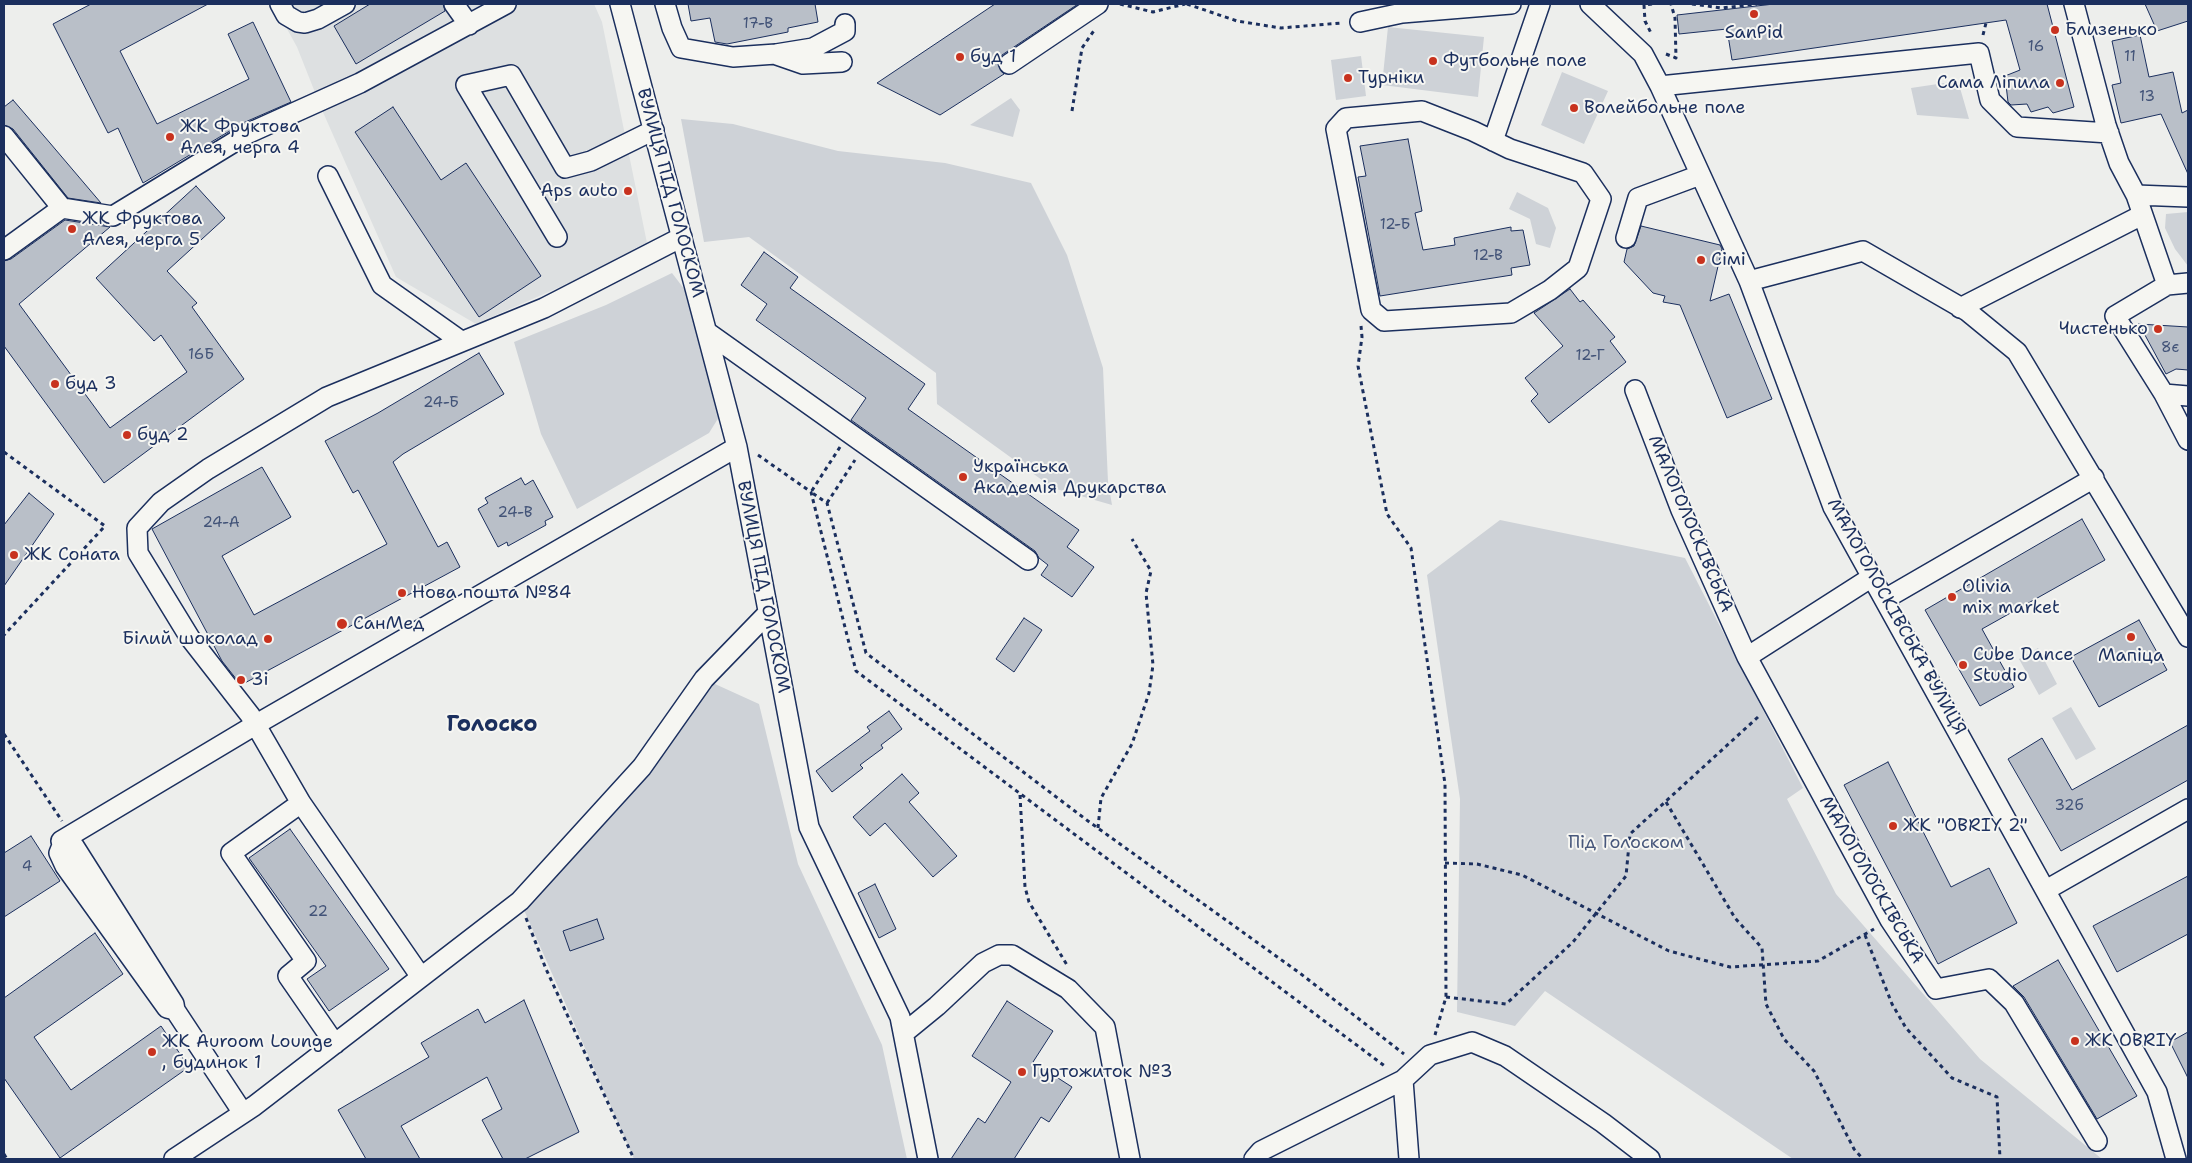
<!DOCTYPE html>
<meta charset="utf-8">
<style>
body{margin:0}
#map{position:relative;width:2192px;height:1163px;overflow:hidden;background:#edeeec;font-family:"Shantell Sans",sans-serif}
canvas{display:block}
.frame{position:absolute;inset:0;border:5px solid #1b2f5e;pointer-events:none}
</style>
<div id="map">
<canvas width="2192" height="1163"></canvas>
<div class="frame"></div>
</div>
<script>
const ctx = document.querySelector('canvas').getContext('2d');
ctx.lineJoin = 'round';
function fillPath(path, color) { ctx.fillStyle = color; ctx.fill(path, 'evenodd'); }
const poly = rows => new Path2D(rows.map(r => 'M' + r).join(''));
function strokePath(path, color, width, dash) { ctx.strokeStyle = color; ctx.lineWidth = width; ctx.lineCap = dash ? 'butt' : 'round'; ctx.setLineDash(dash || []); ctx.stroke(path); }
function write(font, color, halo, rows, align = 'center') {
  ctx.font = font + ' "Shantell Sans",sans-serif'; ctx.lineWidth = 4; ctx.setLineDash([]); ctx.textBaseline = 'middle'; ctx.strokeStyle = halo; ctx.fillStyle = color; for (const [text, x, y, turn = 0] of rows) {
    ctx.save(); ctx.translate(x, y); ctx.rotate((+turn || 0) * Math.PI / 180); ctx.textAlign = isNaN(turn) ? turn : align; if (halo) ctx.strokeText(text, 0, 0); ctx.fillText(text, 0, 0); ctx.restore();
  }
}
const built = poly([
 [275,4,594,4,602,22,648,248,476,324,396,277,322,110,297,47,276,9]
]);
const green = poly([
 [1388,27,1484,37,1478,97,1382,85],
 [1361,56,1366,96,1336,100,1331,60],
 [1562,72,1608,91,1584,144,1541,125],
 [1958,81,1969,119,1917,115,1911,88],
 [1011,98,1020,110,1013,137,970,125],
 [681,119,733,124,838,151,945,163,1031,183,1067,255,1103,368,1108,482,1112,505,1053,488,937,404,936,373,749,237,704,242],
 [1517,192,1548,208,1556,228,1550,248,1536,244,1530,219,1509,209],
 [2188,212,2188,266,2175,249,2165,228,2166,214],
 [672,273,688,294,719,417,709,433,577,509,541,434,514,342,606,305],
 [1500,520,1685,558,1803,788,1787,799,1836,894,1980,1059,2102,1159,1793,1159,1545,991,1515,1026,1457,1012,1460,799,1427,575],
 [2038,648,2057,684,2039,695,2019,659],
 [704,679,759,704,798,864,882,1045,907,1159,634,1159,520,901,640,774],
 [2071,707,2096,749,2076,760,2052,718]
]);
const building = poly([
 [91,4,208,4,120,51,157,124,249,79,228,34,253,22,291,102,243,123,143,183,118,128,108,133,53,24,91,4],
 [370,4,443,4,445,11,356,64,334,26,370,4],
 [688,4,815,4,818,22,788,28,788,32,727,44,715,42,710,18,691,21,688,4],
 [995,4,1078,4,1002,55,998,65,1004,74,940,115,877,83,995,4],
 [1774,4,2047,4,2074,107,2053,113,2048,107,2031,112,2027,104,2011,105,2008,102,2005,76,2020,70,2006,20,1732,60,1727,29,1679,34,1677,15,1774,4],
 [2145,4,2188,4,2188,21,2157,31,2145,4],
 [2140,35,2149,77,2173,72,2182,113,2188,110,2188,174,2161,114,2121,123,2112,85,2121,83,2112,41,2140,35],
 [13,100,50,143,101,203,68,198,13,129,4,125,4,107,13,100],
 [393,107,441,180,466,163,541,276,479,317,355,132,393,107],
 [1408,139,1422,211,1415,213,1423,250,1455,245,1454,238,1511,227,1511,231,1523,230,1530,265,1511,268,1512,275,1380,296,1358,177,1366,176,1360,146,1408,139],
 [196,186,225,218,167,271,197,303,192,307,244,379,104,483,4,346,4,261,11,259,65,220,110,227,19,304,110,428,187,372,161,335,154,341,96,278,196,186],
 [1641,226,1720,245,1722,249,1710,301,1729,294,1772,399,1727,418,1680,305,1663,302,1665,296,1653,293,1624,262,1627,249,1634,246,1641,226],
 [764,252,798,277,790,288,925,384,908,409,1079,530,1067,547,1094,567,1072,597,1041,575,1048,565,1039,558,1035,551,851,420,866,398,756,320,767,304,741,285,764,252],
 [1570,289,1580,302,1583,300,1615,337,1610,341,1626,362,1549,423,1531,401,1538,394,1525,378,1563,346,1534,313,1570,289],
 [2139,324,2188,327,2188,370,2176,369,2166,374,2139,324],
 [479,353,504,394,403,454,393,462,438,547,447,542,460,567,241,685,222,661,152,529,262,467,291,517,222,556,254,615,387,544,358,490,353,493,325,441,378,413,479,353],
 [521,478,525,485,533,480,553,517,545,521,546,525,508,546,507,542,498,547,478,509,488,503,485,498,521,478],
 [29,493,54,514,4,586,4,525,29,493],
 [2082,519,2105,560,1982,629,2014,687,1980,706,1925,610,2082,519],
 [1024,618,1042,630,1014,672,996,659,1024,618],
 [2139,620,2167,670,2099,707,2071,657,2139,620],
 [889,711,902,729,881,745,883,748,860,765,863,768,832,792,816,771,870,731,867,727,889,711],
 [2188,725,2188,780,2061,851,2008,759,2042,738,2072,790,2188,725],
 [1888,762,1951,887,1989,868,2017,923,1938,964,1844,785,1888,762],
 [902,774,919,793,909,802,957,856,933,877,885,823,870,836,853,817,902,774],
 [290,829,389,969,329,1011,307,979,326,966,249,858,290,829],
 [31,836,60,881,4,917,4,853,31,836],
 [2188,876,2188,934,2117,972,2093,926,2188,876],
 [875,884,896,929,879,938,858,893,875,884],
 [597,919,604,939,570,951,563,931,597,919],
 [95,933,123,974,34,1037,71,1090,161,1026,189,1067,60,1158,4,1078,4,998,95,933],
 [2058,960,2137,1096,2097,1119,2024,997,2013,986,2058,960],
 [524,1000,579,1132,525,1159,503,1159,482,1120,502,1109,487,1077,401,1126,420,1159,366,1159,338,1110,429,1057,421,1043,478,1009,485,1023,524,1000],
 [1007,1001,1053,1031,1033,1062,1072,1087,1049,1122,1041,1117,1014,1159,951,1159,978,1118,985,1123,1011,1082,972,1056,1007,1001],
 [2188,1032,2188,1078,2170,1042,2188,1032]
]);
const path = poly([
 [1120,4,1153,12,1185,4],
 [1187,4,1237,21,1281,28,1341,23],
 [1652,4,1644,5,1645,21,1652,35],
 [1692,4,1722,8,1757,4],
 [1983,35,1986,23],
 [1666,54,1676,58,1675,18,1671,4],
 [1072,111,1082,48,1095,29],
 [1361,326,1362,337,1358,366,1387,514,1411,548,1445,784,1446,997,1435,1035],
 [840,447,811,492,827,503,866,653,1088,821,1301,974,1404,1054],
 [4,452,105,526,4,635],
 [758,455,811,492,856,671,1386,1067],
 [827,503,855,460],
 [4,734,62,821],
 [1020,795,1025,887,1029,902,1067,965],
 [1666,802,1735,918,1762,948,1766,1004,1784,1039,1814,1071,1854,1149,1863,1159],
 [1098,828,1101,798,1132,744,1149,693,1153,665,1146,593,1151,571,1132,539],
 [1445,863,1477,864,1522,875,1669,951,1730,967,1818,961,1874,929],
 [526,918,546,969,634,1159],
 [1865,935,1892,1004,1906,1028,1952,1078,1997,1097,2000,1159],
 [1446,997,1506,1004,1573,942,1626,876,1630,834,1758,717],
 [4,1154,7,1159]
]);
const minor = poly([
 [280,4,286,15,298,22,305,23,318,19,345,4],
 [454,4,469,25],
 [620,4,737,447,809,827,900,1017,928,1159],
 [665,4,672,28,681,48,733,57,776,54,813,48,845,31,845,24],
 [1590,4,1643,54,1660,86,1749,281,1833,507,2157,1092,2176,1159],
 [2074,4,2106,125,2119,163,2136,195,2188,197],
 [1360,22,1402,13,1511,4],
 [777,55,803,64,842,62],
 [1009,64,1098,4],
 [1660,86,1979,53,1990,100,2017,127,2109,133],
 [1422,111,1473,131,1510,149,1583,173,1601,199,1578,268,1550,290,1511,313,1384,321,1371,310,1336,129,1346,118,1422,111],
 [4,136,62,208],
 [1493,141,1540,4],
 [328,176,382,285,461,341],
 [2136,195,2167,285,2115,316,2164,394,2188,396],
 [557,237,466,85,511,75,565,168,591,161,654,130],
 [1626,238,1638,198,1700,175],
 [4,250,62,208,113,216,249,133,360,83,506,4],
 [1749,281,1863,251,1967,311,2017,352,2188,637],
 [2167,285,2188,283],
 [1960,308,2142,215],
 [707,332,1028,560],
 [1635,390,1681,510,1747,657],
 [2164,394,2188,440],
 [1872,577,1747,657,1890,920,1936,989,1989,979,2014,1003,2097,1141],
 [1885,599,2094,478],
 [301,803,231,853,306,961,288,976,335,1044],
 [63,843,61,841,71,835,255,725,737,447],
 [2046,890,2188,809],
 [421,977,301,803,250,715,190,638,138,553,137,528,161,502,208,469,327,397,544,308,682,237],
 [175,1010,167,1008,65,866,59,853,63,843,70,843,74,846,174,1004,175,1010,243,1113],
 [904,1033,937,1006,983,963,999,955,1012,955,1068,989,1105,1027,1130,1159],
 [1403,1080,1409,1159],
 [174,1159,254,1106,520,901,642,767,704,679,767,614],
 [1254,1159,1261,1151,1403,1080,1430,1055,1472,1042,1505,1056,1603,1123,1650,1159]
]);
const markers = [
 [1754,14,5,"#c8321e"],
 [2055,30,5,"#c8321e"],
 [960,57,5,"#c8321e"],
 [1433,61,5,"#c8321e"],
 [1348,78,5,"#c8321e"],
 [2060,83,5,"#c8321e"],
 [1574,108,5,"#c8321e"],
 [170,137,5,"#c8321e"],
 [628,191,5,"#c8321e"],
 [72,229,5,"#c8321e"],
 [1701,260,5,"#c8321e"],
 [2158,329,5,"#c8321e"],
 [55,384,5,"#c8321e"],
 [127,435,5,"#c8321e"],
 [963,477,5,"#c8321e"],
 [14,555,5,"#c8321e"],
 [402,593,5,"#c8321e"],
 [1952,597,5,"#c8321e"],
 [342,624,6,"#c8321e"],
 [2131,637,5,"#c8321e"],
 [268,639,5,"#c8321e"],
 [1963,665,5,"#c8321e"],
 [241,680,5,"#c8321e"],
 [1893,826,5,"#c8321e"],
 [2075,1041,5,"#c8321e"],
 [152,1052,5,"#c8321e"],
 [1022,1072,5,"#c8321e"]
];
const numberNames = [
 ["17-В",758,24],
 ["16",2036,47],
 ["11",2130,57],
 ["13",2147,97],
 ["12-Б",1395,225],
 ["12-В",1488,256],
 ["8є",2170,348],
 ["16Б",201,355],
 ["12-Г",1590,356],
 ["24-Б",441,403],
 ["24-В",515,513],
 ["24-А",221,523],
 ["32б",2069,806],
 ["4",27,867],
 ["22",318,912]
];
const poiNames = [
 ["Близенько",2065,30],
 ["SanPid",1754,33,"center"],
 ["буд 1",970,57],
 ["Футбольне поле",1443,61],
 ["Турніки",1358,78],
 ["Сама Ліпила",2050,83,"right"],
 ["Волейбольне поле",1584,108],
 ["ЖК Фруктова",180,127],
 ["Алея, черга 4",180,148],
 ["Aps auto",618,191,"right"],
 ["ЖК Фруктова",82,219],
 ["Алея, черга 5",82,240],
 ["Сімі",1711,260],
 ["Чистенько",2148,329,"right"],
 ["буд 3",65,384],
 ["буд 2",137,435],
 ["Українська",973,467],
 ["Академія Друкарства",973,488],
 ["ЖК Соната",24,555],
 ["Olivia",1962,587],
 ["mix market",1962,608],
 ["Нова пошта №84",412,593],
 ["СанМед",353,624],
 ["Білий шоколад",258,639,"right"],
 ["Cube Dance",1973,655],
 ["Studio",1973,676],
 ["Мапіца",2131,656,"center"],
 ["3і",251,680],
 ["ЖК \"OBRIY 2\"",1903,826],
 ["ЖК OBRIY",2085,1041],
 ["ЖК Auroom Lounge",162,1042],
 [", будинок 1",162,1063],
 ["Гуртожиток №3",1032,1072]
];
const streetNames = [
 ["ВУЛИЦЯ ПІД ГОЛОСКОМ",670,193,75],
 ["МАЛОГОЛОСКІВСЬКА",1690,524,67],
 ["ВУЛИЦЯ ПІД ГОЛОСКОМ",763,587,79],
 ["МАЛОГОЛОСКІВСЬКА ВУЛИЦЯ",1896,617,61],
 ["МАЛОГОЛОСКІВСЬКА",1871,880,60]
];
const parkNames = [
 ["Під Голоском",1626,843]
];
const districtNames = [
 ["Голоско",492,725]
];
fillPath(built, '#dde0e1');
fillPath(green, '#ced2d7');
fillPath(building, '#b9bfc8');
strokePath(building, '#1b2f5e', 1);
strokePath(minor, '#1b2f5e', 22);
strokePath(path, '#1b2f5e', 3, [4, 4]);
strokePath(minor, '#f6f6f2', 19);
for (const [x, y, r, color] of markers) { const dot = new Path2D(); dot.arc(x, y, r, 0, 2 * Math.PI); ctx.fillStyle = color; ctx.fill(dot); strokePath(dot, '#f6f6f2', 2); }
write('15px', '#425378', null, numberNames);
write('18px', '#1b2f5e', '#f6f6f2', poiNames, 'left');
write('18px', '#1b2f5e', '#f6f6f2', streetNames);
write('18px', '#48587c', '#f6f6f2', parkNames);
write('bold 22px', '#1b2f5e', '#f6f6f2', districtNames);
</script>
